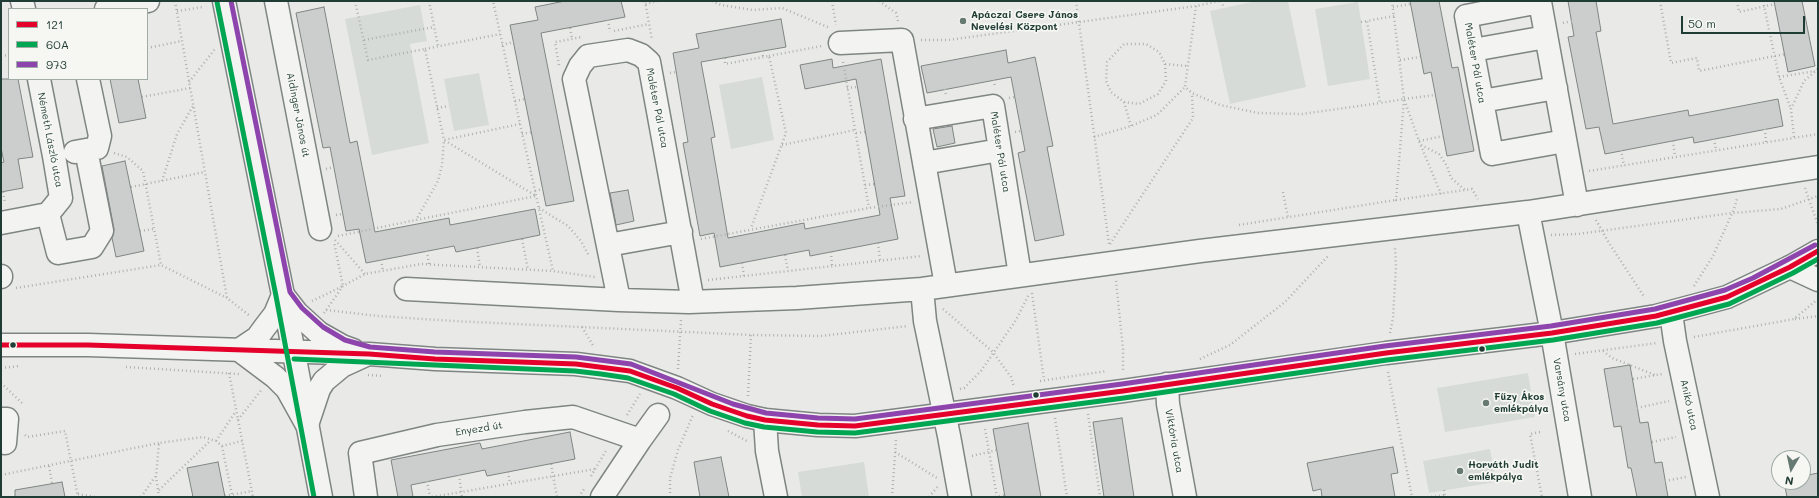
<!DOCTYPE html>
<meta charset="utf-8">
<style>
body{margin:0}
#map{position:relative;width:1819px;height:498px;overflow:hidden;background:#e9eae8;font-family:Mali,sans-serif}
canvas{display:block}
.frame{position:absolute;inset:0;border:2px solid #1f3d34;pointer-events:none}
.legend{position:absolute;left:8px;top:8px;width:140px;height:72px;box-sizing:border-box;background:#f6f6f2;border:1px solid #a0aca6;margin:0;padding:5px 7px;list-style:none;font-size:12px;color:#1f3d34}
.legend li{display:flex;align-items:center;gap:8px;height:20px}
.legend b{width:20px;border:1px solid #a0aca6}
.north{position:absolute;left:1771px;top:450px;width:40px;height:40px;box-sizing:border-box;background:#f6f6f2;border:1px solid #a0aca6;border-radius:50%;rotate:189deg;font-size:11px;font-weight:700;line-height:16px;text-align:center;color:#1f3d34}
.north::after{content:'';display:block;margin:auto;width:14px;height:18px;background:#667a73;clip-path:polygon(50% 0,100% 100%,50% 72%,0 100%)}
.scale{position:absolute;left:1681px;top:16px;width:124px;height:18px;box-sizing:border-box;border:2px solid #1f3d34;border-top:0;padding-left:5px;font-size:12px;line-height:14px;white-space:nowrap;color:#1f3d34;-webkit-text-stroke:3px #f6f6f2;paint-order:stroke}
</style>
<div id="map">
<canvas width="1819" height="498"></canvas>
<div class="frame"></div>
<ul class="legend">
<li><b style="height:5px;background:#e4002b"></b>121</li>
<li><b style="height:5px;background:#00a651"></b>60A</li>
<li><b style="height:5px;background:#8e44ad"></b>973</li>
</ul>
<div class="north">N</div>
<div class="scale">50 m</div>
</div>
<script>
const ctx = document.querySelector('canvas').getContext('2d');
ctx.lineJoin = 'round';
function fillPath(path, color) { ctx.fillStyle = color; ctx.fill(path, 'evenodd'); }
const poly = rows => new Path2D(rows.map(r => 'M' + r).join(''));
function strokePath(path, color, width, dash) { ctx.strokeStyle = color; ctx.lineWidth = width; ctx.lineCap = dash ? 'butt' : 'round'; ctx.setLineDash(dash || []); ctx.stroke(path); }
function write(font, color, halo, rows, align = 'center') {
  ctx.font = font + ' Mali,sans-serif'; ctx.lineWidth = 3.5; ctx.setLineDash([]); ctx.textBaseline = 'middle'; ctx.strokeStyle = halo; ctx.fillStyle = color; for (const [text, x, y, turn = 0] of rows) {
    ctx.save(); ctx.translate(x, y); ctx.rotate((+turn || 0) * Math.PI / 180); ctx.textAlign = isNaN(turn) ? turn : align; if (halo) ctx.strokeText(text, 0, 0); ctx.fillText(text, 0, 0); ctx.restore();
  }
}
const green = poly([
 [1256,1,1288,1,1306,87,1230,104,1210,11],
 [1358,2,1370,79,1328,86,1315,9],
 [420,5,427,41,410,44,429,143,372,155,345,19],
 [479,73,489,125,454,131,444,79],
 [762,77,774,140,731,149,719,85],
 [1528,373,1535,417,1445,432,1437,388],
 [1490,449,1496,482,1429,493,1423,461],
 [864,462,869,497,802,497,798,472]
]);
const building = poly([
 [565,1,621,1,625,17,541,33,574,201,546,206,510,25,538,20,535,7,565,1],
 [1410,1,1439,1,1452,68,1458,67,1474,151,1447,156,1431,72,1424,74,1410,1],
 [1568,1,1596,1,1601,31,1596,32,1613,124,1688,110,1689,116,1778,99,1783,126,1694,143,1693,137,1605,154,1599,127,1586,129,1568,37,1574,36,1568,1],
 [1774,1,1802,1,1815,66,1788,72,1774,1],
 [324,7,350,143,357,141,375,232,449,218,450,225,535,209,540,235,456,252,454,246,366,263,359,229,346,231,330,147,323,148,296,13,324,7],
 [781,19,786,47,701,62,715,137,711,138,728,238,804,223,805,229,880,215,856,79,805,89,800,65,832,59,833,68,881,59,905,196,890,198,898,239,810,256,809,250,720,267,714,233,700,236,683,143,688,142,673,53,699,48,696,34,781,19],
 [1006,50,1008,63,1035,57,1053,146,1047,147,1064,235,1035,241,1018,153,1025,151,1011,77,927,93,921,66,1006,50],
 [1,79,18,79,33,157,18,159,23,188,1,192,1,163,4,162,1,148,1,79],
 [110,79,138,79,146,118,119,123,110,79],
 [952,126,955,143,937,147,933,129,952,126],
 [125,161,144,251,116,257,112,238,114,229,102,166,125,161],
 [628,190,634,221,616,225,610,193,628,190],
 [1630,365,1640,423,1648,422,1655,463,1662,462,1668,497,1637,497,1631,468,1628,468,1621,426,1614,427,1604,369,1630,365],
 [1122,418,1134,497,1104,497,1093,422,1122,418],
 [1028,423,1041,497,1005,497,993,429,1028,423],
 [570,432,575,459,487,476,485,470,411,485,413,497,398,497,391,460,480,443,482,449,570,432],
 [1393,447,1398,473,1391,474,1395,497,1322,497,1321,489,1313,491,1307,463,1393,447],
 [721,457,729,497,700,497,694,462,721,457],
 [218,462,225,497,193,497,187,468,218,462],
 [1818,473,1818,497,1787,497,1784,482,1803,482,1803,476,1818,473],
 [62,482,65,497,15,497,15,490,62,482]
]);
const path = poly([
 [175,1,227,298,250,316],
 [355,1,368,60,425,49,444,140,520,124,493,1],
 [429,1,438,46],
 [643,1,645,4,658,1],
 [645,1,652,40],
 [712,1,721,5,753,10,782,8,830,28],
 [832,1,836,25],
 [879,1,896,13,898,21],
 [1076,1,1109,244],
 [1221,1,1224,8],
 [1392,1,1404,99,1396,200,1472,189,1478,199],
 [1660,1,1671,63,1697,58,1699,71,1785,54],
 [1737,1,1739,12,1775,4],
 [1763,1,1779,77,1791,109],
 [1196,6,1185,87,1192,93,1220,105,1258,113,1302,114,1380,103],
 [1393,7,1410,4],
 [177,11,203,7],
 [1394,16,1367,21,1380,103,1404,99,1419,141,1441,194],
 [608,20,610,32],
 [1361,22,1367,21],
 [1563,23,1572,21],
 [570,28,572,39],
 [614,31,649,24],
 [364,40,434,27],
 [921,40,948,40,1196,6,1219,1],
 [502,45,514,42],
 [147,48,182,41],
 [425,49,500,34],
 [762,51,763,57],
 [1,56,9,55],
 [769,56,822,46],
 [725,58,725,64,769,56,786,133,751,228],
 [1400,60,1420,57],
 [843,62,869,208],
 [1165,64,1166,81,1158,94,1139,104,1124,102,1111,92,1106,81,1107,62,1124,44,1146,44,1159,52,1165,64,1188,66],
 [559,65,555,42,582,37],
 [670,73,676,72],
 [1779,77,1815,71],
 [994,80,995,87],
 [189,82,215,49],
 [847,88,857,87],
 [945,89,946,96],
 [142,97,190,88],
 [1009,98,1015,97],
 [1404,99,1435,95],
 [515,101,525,99],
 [1124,102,1131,126],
 [437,108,449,106],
 [520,124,553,271],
 [1765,129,1766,142],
 [1015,132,1021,131],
 [856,133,865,132],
 [522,134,532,132],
 [1094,137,1131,126,1157,115,1185,87],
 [1794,137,1791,109,1804,81,1818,69],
 [1714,139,1716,150],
 [1419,141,1443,136],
 [1673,141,1675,157],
 [782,145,855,130],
 [1421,145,1439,154,1447,166,1451,178,1465,190],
 [1621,150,1624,166],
 [114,153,127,157,143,171,161,265],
 [326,169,334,167],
 [1589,171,1818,134],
 [162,181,177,134,193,106],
 [865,185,875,184],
 [131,187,205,172],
 [1805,188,1818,225],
 [535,191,543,189],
 [3,192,5,203],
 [1283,192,1288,218],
 [539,208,568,226,581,241,589,256],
 [336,215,343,214],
 [1596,220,1609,243,1645,298],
 [1239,225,1396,200],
 [140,231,153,229],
 [1551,235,1578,234,1732,213,1781,209,1818,196],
 [338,236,416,220,536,196,444,140,442,165,438,181,416,220],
 [522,239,528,270],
 [701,239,869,208,913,202],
 [335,240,365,274],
 [878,243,880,260],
 [1110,244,1193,118,1192,93],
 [477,248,480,267],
 [427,251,429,265],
 [831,252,832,266],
 [785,255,788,271],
 [381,260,383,271],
 [742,263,744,276],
 [708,280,922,256],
 [1116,281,1123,349,1123,372],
 [1694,286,1713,256,1734,209,1737,199],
 [16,288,161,265,227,298],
 [1032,293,1044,380],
 [312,301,343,286,334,242],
 [943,309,993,352,1011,377,1014,387],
 [326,310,378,316,453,321,751,335,821,336,908,326],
 [324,313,343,286,365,274,421,264,553,271,595,277],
 [1795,319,1818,316],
 [582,327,594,347],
 [1390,333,1393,318,1396,266,1395,247],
 [1694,337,1794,319,1818,299],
 [1603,351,1612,358,1655,375],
 [1575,354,1657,343],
 [1200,359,1230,345,1285,302,1329,255],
 [126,367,239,374],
 [1,368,20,366],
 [678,369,681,320],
 [1388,372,1412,497],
 [229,373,253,497],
 [368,375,383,376],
 [1633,379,1662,374],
 [1040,381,1107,371],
 [1,383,22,403],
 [960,389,964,388,981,371,1016,320,1029,294],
 [748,396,751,335],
 [1637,408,1669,401],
 [1088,414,1100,497],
 [627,415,640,394],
 [1055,418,1067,497],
 [238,420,262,389],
 [985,429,997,497],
 [728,431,747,441],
 [1540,432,1530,434,1542,497],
 [25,435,27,437,65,431,78,497],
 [216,441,236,411],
 [1652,442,1676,437],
 [222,446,232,495],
 [895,452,937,478],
 [972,456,997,450],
 [551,464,557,497],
 [49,466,52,483],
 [508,472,510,483],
 [1,475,159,443],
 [459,475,462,497],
 [591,476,607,449],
 [427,481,430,497],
 [1665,481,1686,477],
 [159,490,211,440],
 [1444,490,1445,497],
 [78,494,95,497],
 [225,496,252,491],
 [141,497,155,477],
 [159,497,156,477,159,443,203,437,216,441,222,446,242,441],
 [432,497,595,469],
 [579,497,584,489],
 [670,497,670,478,678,450,693,415],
 [892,497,896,440],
 [929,497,939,485],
 [995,497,1005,495],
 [1431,497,1445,495]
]);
const minor = poly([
 [22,1,24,9],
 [224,1,283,295,321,497],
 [276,1,320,229],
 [106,9,148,1],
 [840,43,902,40,946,285],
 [1473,50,1546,37],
 [1482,101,1556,88],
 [915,119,993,106,1020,275],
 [1565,141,1492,154,1466,16,1540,2,1577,205],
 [75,152,97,148,100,136,88,79],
 [924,163,1000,150],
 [1528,212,1552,333,1580,497],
 [48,214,58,253,92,247,102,231,86,150],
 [1,223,48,214,61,198,54,156,39,79],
 [608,245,681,232],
 [1790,267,1818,280],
 [1,276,1,277],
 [406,289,619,300,689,302,797,298,922,289,1200,251,1528,212,1818,167],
 [922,289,925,321,949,436,960,497],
 [619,300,574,79,580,66,588,56,628,50,641,55,649,62,693,302],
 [1671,313,1675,341,1708,497],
 [1167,384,1168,404,1185,497],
 [1,419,7,419,5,443],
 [765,420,767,451,776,497],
 [640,440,658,415],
 [366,497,360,453,437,435,525,422,573,417,640,440,602,497]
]);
const major = poly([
 [283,295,297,313,319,333,342,346,353,350],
 [1,345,88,345,369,354,435,359,576,364,630,371,677,388,712,404,747,416,765,420,818,425,855,426,1123,391,1386,353,1552,333,1656,316,1727,297,1790,267,1818,251],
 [239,350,275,377,287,389,307,425],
 [239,350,257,338,265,327,275,314,283,295],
 [307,425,319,389,324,381,342,366,366,355]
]);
const bus1 = poly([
 [1,345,88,345,369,354,435,359,576,364,630,371,677,388,712,404,747,416,765,420,818,425,855,426,1123,391,1386,353,1552,333,1656,316,1727,297,1790,267,1818,251]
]);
const bus2 = poly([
 [217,2,276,296,314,497],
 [294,359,575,371,601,374,628,378,674,394,710,411,745,423,764,427,817,432,855,433,1124,398,1387,360,1553,340,1657,323,1729,304,1793,273,1818,259]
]);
const bus3 = poly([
 [231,1,290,292,302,308,323,327,345,340,370,347,435,352,576,357,631,364,733,404,766,413,818,418,855,419,1122,384,1385,346,1551,326,1655,309,1725,290,1753,278,1815,245]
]);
const markers = [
 [963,21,4,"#667a73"],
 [13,345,3.5,"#1f3d34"],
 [1482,349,3.5,"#1f3d34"],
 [1036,395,3.5,"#1f3d34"],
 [1486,403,4,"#667a73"],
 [1460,471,4,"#667a73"]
];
const poiNames = [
 ["Apáczai Csere János",971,15],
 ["Nevelési Központ",971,27],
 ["Fűzy Ákos",1494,397],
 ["emlékpálya",1494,409],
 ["Horváth Judit",1468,465],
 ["emlékpálya",1468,477]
];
const streetNames = [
 ["Maléter Pál utca",1475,63,80],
 ["Maléter Pál utca",657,108,79],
 ["Aidinger János út",298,115,79],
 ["Németh László utca",50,140,79],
 ["Maléter Pál utca",1000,152,81],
 ["Varsány utca",1562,390,80],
 ["Anikó utca",1689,405,78],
 ["Enyezd út",479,429,-9],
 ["Viktória utca",1174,441,80]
];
fillPath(green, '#d6dbd7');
fillPath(building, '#cbcecc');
strokePath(building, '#7f8583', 1);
strokePath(minor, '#7f8583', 25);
strokePath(major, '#7f8583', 25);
strokePath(path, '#aeb2b0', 2.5, [1, 3]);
strokePath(minor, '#f3f3f1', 22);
strokePath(major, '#f3f3f1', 22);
strokePath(bus1, '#e4002b', 5);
strokePath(bus2, '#00a651', 5);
strokePath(bus3, '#8e44ad', 5);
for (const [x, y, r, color] of markers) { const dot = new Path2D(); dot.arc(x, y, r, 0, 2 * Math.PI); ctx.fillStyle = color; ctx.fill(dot); strokePath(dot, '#f6f6f2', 1.5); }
write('bold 10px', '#1f3d34', '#f6f6f2', poiNames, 'left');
write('10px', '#1f3d34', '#f6f6f2', streetNames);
</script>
